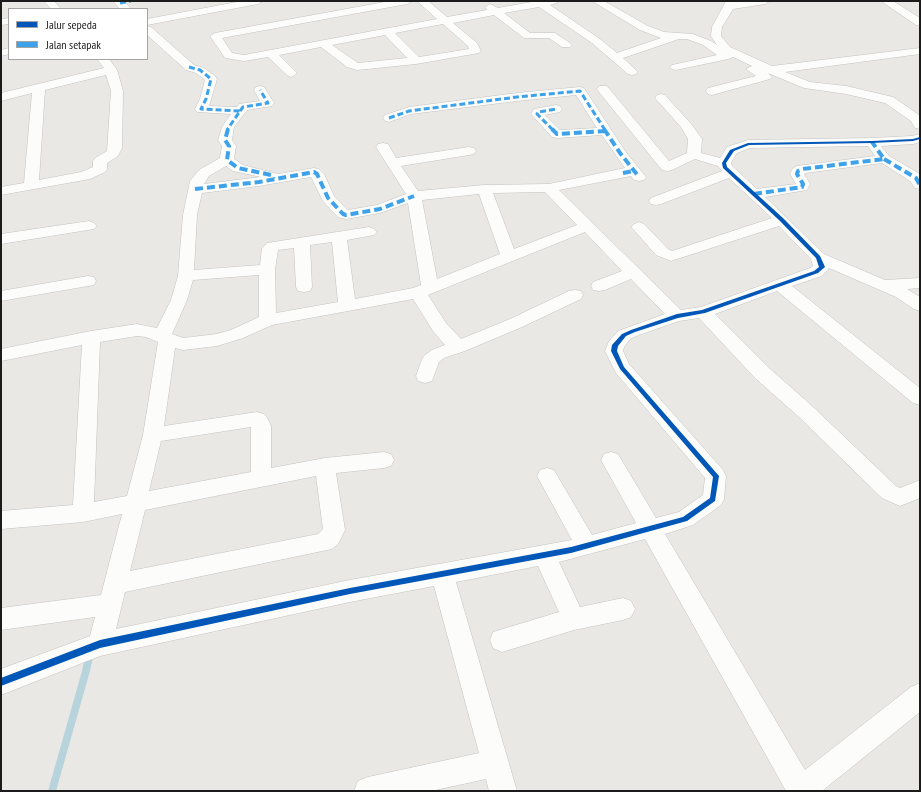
<!DOCTYPE html>
<style>
body{margin:0}
#map{position:relative;width:921px;height:792px;overflow:hidden;background:#eae8e4;font-family:"PT Sans Narrow",sans-serif}
canvas{display:block}
.frame{position:absolute;inset:0;border:2px solid #1b1b1b;pointer-events:none}
.legend{position:absolute;left:8px;top:8px;width:140px;height:52px;box-sizing:border-box;background:#fff;border:1px solid #a4a4a4;margin:0;padding:5px 7px;list-style:none;font-size:12px;color:#1b1b1b}
.legend li{display:flex;align-items:center;gap:8px;height:20px}
.legend b{width:20px;border:1px solid #a4a4a4}
</style>
<div id="map">
<canvas width="921" height="792"></canvas>
<div class="frame"></div>
<ul class="legend">
<li><b style="height:5px;background:#0057b8"></b>Jalur sepeda</li>
<li><b style="height:5px;background:#3da2ea"></b>Jalan setapak</li>
</ul>
</div>
<script>
const ctx = document.querySelector('canvas').getContext('2d');
ctx.lineJoin = 'round';
const poly = rows => new Path2D(rows.map(r => 'M' + r).join(''));
function fillPath(path, color) { ctx.fillStyle = color; ctx.fill(path, 'evenodd'); }
function strokePath(path, color, width, dash) { ctx.strokeStyle = color; ctx.lineWidth = width; ctx.lineCap = dash ? 'butt' : 'round'; ctx.setLineDash(dash || []); ctx.stroke(path); }
const stream = poly([
 [90,649,93,650,94,653,90,671,56,791,48,791,82,671,86,653,87,650,90,649]
]);
const street = poly([
 [44,1,54,1,61,9,51,9,44,1],
 [113,1,124,1,131,9,120,9,113,1],
 [242,1,263,1,258,4,147,25,147,19,242,1],
 [390,1,412,1,407,4,222,38,232,53,244,55,437,19,417,1,428,1,447,17,487,10,485,7,490,4,498,8,537,1,558,1,557,3,550,5,600,39,617,53,661,38,640,30,592,1,604,1,648,26,664,32,693,34,711,41,717,45,711,36,712,27,726,1,770,1,765,4,733,9,722,27,721,36,730,47,772,66,920,48,920,54,785,72,810,82,846,86,893,97,919,115,920,129,915,128,911,121,885,103,846,94,804,88,768,73,772,77,770,79,712,95,708,94,706,91,708,88,756,76,746,69,752,66,733,57,728,59,676,70,672,69,670,67,672,65,717,55,703,45,687,39,679,39,623,58,638,72,636,74,632,75,628,74,592,43,539,7,504,13,530,33,555,33,570,43,572,45,570,47,562,47,549,38,524,38,494,15,453,23,477,43,481,51,479,53,416,64,357,70,347,67,321,47,279,55,297,73,295,75,291,77,287,75,268,57,244,61,225,58,210,36,215,33,390,1],
 [443,24,468,46,469,49,419,57,395,33,443,24],
 [385,35,407,58,358,63,332,45,385,35],
 [881,1,893,1,920,18,920,26,916,25,881,1],
 [9,18,9,24,1,25,1,19,9,18],
 [147,26,151,27,194,65,204,68,215,76,217,79,209,106,237,107,239,104,260,101,254,90,256,87,260,86,264,87,266,90,274,103,272,106,247,110,234,127,232,140,236,146,234,159,243,165,278,174,314,168,319,169,324,174,334,196,348,210,377,205,406,194,376,147,378,144,383,143,388,144,396,158,469,147,474,148,476,151,474,154,469,155,401,166,418,191,484,185,549,184,625,168,602,135,557,138,552,137,531,114,534,109,556,105,560,106,562,109,560,112,545,115,560,130,597,128,576,95,517,101,411,114,389,122,385,121,383,118,385,115,409,107,517,93,580,87,584,88,625,151,646,177,644,180,639,181,634,180,631,176,559,190,681,310,701,307,810,268,813,266,811,259,779,226,671,261,656,255,634,230,631,227,634,224,639,222,644,224,668,249,672,251,772,218,729,178,661,204,656,205,651,204,649,201,651,198,722,171,718,166,695,159,672,170,667,171,662,170,599,92,597,89,599,86,607,86,669,161,687,153,688,139,681,127,655,98,657,95,661,94,665,95,692,125,702,139,701,153,720,158,727,147,748,140,872,138,912,136,920,134,920,142,913,144,881,146,889,156,920,174,920,189,915,188,910,181,882,163,805,173,804,174,810,184,807,190,765,197,824,254,885,280,920,278,920,288,907,289,920,297,920,311,914,309,896,297,829,268,822,276,792,286,920,388,920,405,913,403,777,291,715,314,769,368,812,406,896,486,900,488,920,480,920,498,900,506,882,498,798,416,755,378,699,318,679,321,639,335,630,339,624,347,623,351,629,364,723,470,726,476,724,499,721,505,693,525,665,534,805,770,911,687,920,683,920,712,822,791,786,791,645,539,559,562,580,607,623,598,631,601,635,609,631,617,623,620,574,630,502,652,493,648,490,640,493,632,559,612,538,566,456,582,517,791,489,791,486,779,431,791,354,791,358,781,368,777,479,753,434,586,350,602,100,656,1,695,1,669,90,636,95,617,1,630,1,608,101,595,122,514,83,522,1,529,1,511,73,505,82,345,1,361,1,349,91,331,137,324,157,328,171,300,178,276,183,215,190,181,199,170,220,158,222,146,218,140,222,127,231,114,197,112,195,109,200,99,205,80,196,73,186,70,147,35,147,26],
 [868,146,875,156,797,166,793,168,790,174,796,184,757,189,732,166,731,163,737,153,750,148,868,146],
 [226,166,233,171,261,177,204,184,209,176,226,166],
 [311,177,323,201,338,217,341,218,346,219,380,213,408,203,421,285,413,288,355,299,347,240,374,235,377,232,374,229,369,227,267,243,262,248,260,265,194,270,197,215,202,193,259,186,311,177],
 [545,192,577,225,514,249,493,193,545,192],
 [479,194,500,254,437,279,422,200,479,194],
 [585,232,622,271,593,282,591,286,593,290,599,291,605,290,631,279,665,314,618,331,609,341,605,351,616,373,705,478,703,495,679,512,656,518,618,454,611,452,604,454,601,460,636,523,592,535,554,470,547,468,540,470,537,476,572,540,350,580,116,629,125,592,332,549,338,544,345,530,336,473,384,468,391,466,394,460,391,454,384,452,325,458,271,468,271,426,267,417,264,414,257,412,164,426,175,348,183,350,217,346,243,338,272,325,413,299,433,331,445,345,432,350,425,355,422,359,416,376,418,381,425,383,432,381,439,362,444,358,465,351,522,327,581,299,583,295,581,291,575,290,569,291,510,319,461,339,446,323,428,295,585,232],
 [332,242,338,302,276,313,275,269,278,250,294,248,296,287,298,291,304,292,310,291,312,287,310,245,332,242],
 [259,275,259,317,231,330,217,334,183,338,172,334,187,300,193,280,259,275],
 [137,336,146,337,158,342,143,435,127,496,94,502,100,342,137,336],
 [251,427,251,472,149,491,161,441,251,427],
 [316,476,323,529,318,534,130,571,145,510,316,476],
 [9,48,9,54,1,56,1,50,9,48],
 [97,59,109,59,117,70,123,91,122,148,118,156,107,163,107,169,105,172,90,179,1,195,1,187,24,183,32,93,1,101,1,93,104,68,97,59],
 [106,75,111,91,107,151,95,158,93,161,93,167,81,172,39,180,45,90,106,75],
 [89,221,94,223,97,226,94,229,1,244,1,234,89,221],
 [88,276,94,277,96,281,94,285,1,301,1,291,88,276]
]);
const quietFar1 = poly([
 [120,3,131,1],
 [189,67,200,70,211,79,206,99,201,109,240,111,227,130],
 [240,111,243,107,268,103,260,90],
 [389,118,409,111,517,97,580,91,605,130],
 [553,130,537,114,538,112,556,109]
]);
const quiet = poly([
 [228,129,225,140,229,146,227,160,238,168,271,175,274,179],
 [552,129,557,134,606,131],
 [604,129,620,153,639,177],
 [884,159,916,178,920,185],
 [623,173,633,171],
 [195,189,259,182,314,172,317,174,328,198,343,214,346,215,380,209,414,196],
 [754,194,802,187,803,184,797,174,798,171,802,169,884,159,872,142]
]);
const cycleway = poly([
 [920,137,920,139,913,141,872,143,749,145,734,151,726,163,727,167,784,219,820,256,825,267,818,273,705,313,678,318,635,332,626,336,618,346,617,351,624,367,719,476,715,501,687,521,571,553,350,594,100,648,1,686,1,678,100,640,350,588,571,547,683,517,710,498,713,477,620,369,611,351,612,345,622,334,631,330,677,314,702,310,814,271,819,267,816,258,780,221,723,168,722,163,730,150,748,143,872,141,913,139,920,137]
]);
fillPath(stream, '#b7d4dd');
strokePath(street, '#c2c2c0', 1);
fillPath(street, '#fcfcfb');
strokePath(quietFar1, '#3da2ea', 3, [6, 3]);
strokePath(quiet, '#3da2ea', 4, [8, 4]);
fillPath(cycleway, '#0057b8');
</script>
